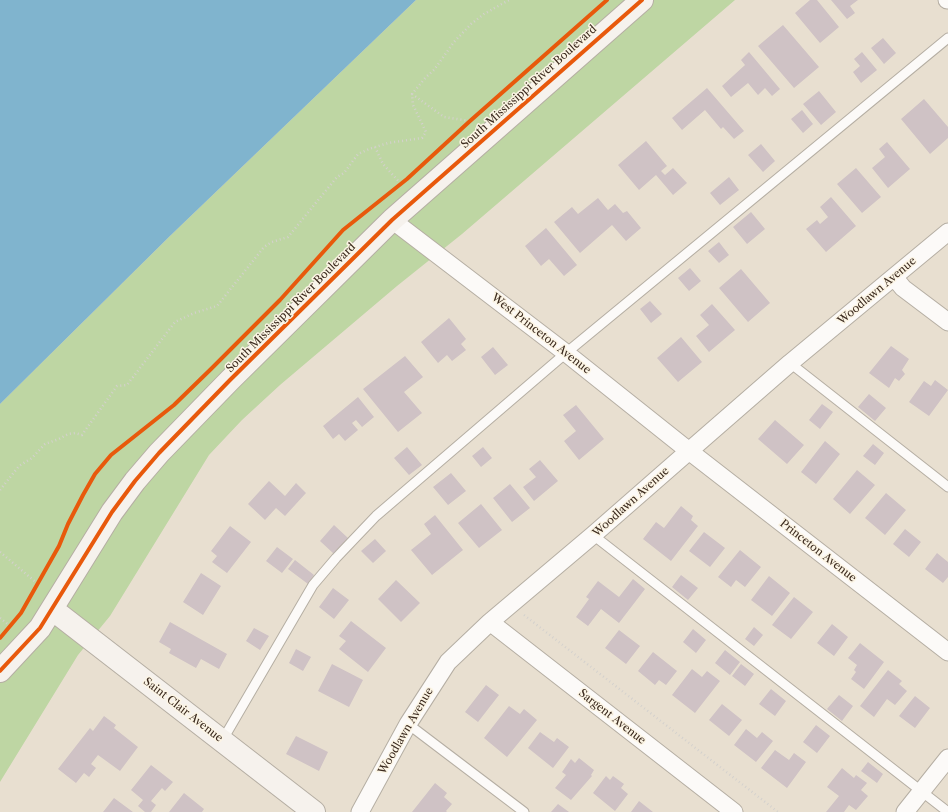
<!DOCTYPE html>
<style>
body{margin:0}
canvas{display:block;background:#e8dfd0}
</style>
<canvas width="948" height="812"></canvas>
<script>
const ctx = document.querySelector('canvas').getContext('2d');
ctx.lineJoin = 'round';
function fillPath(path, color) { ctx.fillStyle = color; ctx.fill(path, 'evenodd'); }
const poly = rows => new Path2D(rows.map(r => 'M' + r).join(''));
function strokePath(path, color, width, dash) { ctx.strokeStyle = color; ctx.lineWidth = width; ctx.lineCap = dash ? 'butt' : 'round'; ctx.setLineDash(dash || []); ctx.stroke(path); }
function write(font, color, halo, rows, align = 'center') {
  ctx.font = font + ' "Libre Caslon Text",serif'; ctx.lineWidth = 3; ctx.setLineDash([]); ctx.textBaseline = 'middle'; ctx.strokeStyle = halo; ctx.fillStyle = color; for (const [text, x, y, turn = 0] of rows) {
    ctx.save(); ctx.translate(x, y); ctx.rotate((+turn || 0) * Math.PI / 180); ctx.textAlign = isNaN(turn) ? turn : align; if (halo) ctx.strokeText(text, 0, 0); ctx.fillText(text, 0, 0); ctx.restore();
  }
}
const green = poly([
 [416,0,735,0,462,234,397,286,280,385,242,420,209,455,110,616,78,655,0,782,0,404,171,235]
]);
const water = poly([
 [0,0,416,0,171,235,0,404]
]);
const building = poly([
 [810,0,817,0,839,27,820,43,795,13],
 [831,0,858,0,850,6,855,13,847,19],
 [783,25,819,67,794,88,758,46],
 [883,38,896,53,884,64,871,48],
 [749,52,780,89,772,96,765,88,758,95,748,83,731,97,722,86,745,65,741,60],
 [862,52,877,70,861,83,853,72,860,66,854,59],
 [707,88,744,131,734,139,723,127,721,129,705,110,682,130,672,118],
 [819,91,836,112,821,125,803,104],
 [924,99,948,127,948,138,930,154,901,119],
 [802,110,813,124,803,133,791,119],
 [646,141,667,166,661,171,665,175,673,168,687,183,673,195,656,175,639,190,618,165],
 [887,142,910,169,888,188,872,168,885,157,879,149],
 [761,144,775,161,763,172,748,155],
 [856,168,881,197,862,213,837,184],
 [729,177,739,190,720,205,710,193],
 [831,197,856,226,826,252,806,229,817,220,820,224,828,217,820,207],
 [598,198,608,210,615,204,623,213,627,211,641,228,626,241,612,225,580,253,554,222,572,207,578,214],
 [751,212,765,229,747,244,733,227],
 [546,228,577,265,564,276,549,259,541,266,525,246],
 [719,242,729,255,719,263,708,251],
 [690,268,701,281,689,291,678,278],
 [741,269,770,303,748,322,719,288],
 [650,301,662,314,651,323,640,309],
 [712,304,735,330,709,352,696,336,709,325,700,315],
 [449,318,466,339,461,344,466,350,452,361,447,355,438,363,421,342],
 [681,337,702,362,678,382,657,358],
 [891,346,909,359,902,370,905,374,899,381,895,378,889,388,869,373],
 [493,347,508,365,495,375,481,357],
 [405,356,423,377,404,392,422,413,398,432,363,389],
 [935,380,948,390,929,416,909,402,924,381,931,386],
 [869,394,886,408,875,421,858,407],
 [358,397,374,417,362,427,356,420,352,423,358,430,345,441,339,434,333,439,323,426],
 [822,404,833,412,820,429,809,420],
 [576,405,604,439,579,460,564,441,576,431,563,415],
 [775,420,804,445,787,464,758,439],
 [825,441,840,454,816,484,801,472],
 [873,444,884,453,875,465,863,456],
 [407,447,422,465,409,475,394,458],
 [483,447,492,458,481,467,472,456],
 [540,460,558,481,534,501,523,487,536,477,529,469],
 [857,470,875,485,850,514,833,499],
 [451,473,466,491,448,505,433,487],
 [269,481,285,496,296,483,306,493,285,516,276,508,265,520,248,504],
 [510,484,530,508,512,522,493,498],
 [886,493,906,510,885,535,865,518],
 [481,504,502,530,479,548,458,523],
 [681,506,693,516,691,520,698,526,671,561,643,539,656,522,664,528],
 [435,515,463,550,432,575,411,550,431,534,424,524],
 [334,525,348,538,334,554,320,541],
 [230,526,251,542,227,573,212,562,217,556,211,551],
 [905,529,921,542,909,557,893,544],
 [704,532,725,548,710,567,689,551],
 [375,539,386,551,373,563,361,551],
 [277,547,293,559,282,573,266,561],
 [740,550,761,567,745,587,736,580,731,587,718,577],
 [937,553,948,562,948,577,943,583,925,569],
 [295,560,314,575,308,584,288,569],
 [201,573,221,586,203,615,183,602],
 [681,575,698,588,688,600,672,587],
 [769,576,790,593,772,616,751,600],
 [633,579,645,589,619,623,601,609,588,626,576,617,589,599,586,597,598,581,619,597],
 [396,580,420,603,401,622,378,599],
 [333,588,349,600,334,619,319,607],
 [794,597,813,612,791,639,772,625],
 [351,621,386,648,368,672,339,649,346,641,339,636],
 [170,622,227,654,219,669,201,659,196,668,169,653,171,649,159,642],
 [832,624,848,637,834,656,817,643],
 [754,627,763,635,754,646,745,639],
 [254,628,269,636,260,650,246,641],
 [693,629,706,640,696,653,683,642],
 [619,630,640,646,626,664,605,648],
 [860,643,884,662,864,689,851,679,856,672,854,670,857,665,848,658],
 [296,649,311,657,303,671,289,663],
 [725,650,740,662,730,675,715,663],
 [653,652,677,671,666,685,659,680,655,685,638,671],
 [332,664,363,680,349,707,318,691],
 [741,664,754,674,745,686,732,676],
 [692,669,702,677,707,671,720,681,695,713,672,695],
 [888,670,902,681,899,684,907,691,895,705,887,699,874,717,860,706],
 [486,685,499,695,478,722,465,712],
 [771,689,786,701,775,716,759,704],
 [839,695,853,706,842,721,827,709],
 [915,696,930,708,915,728,899,716],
 [722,704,742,720,729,736,709,720],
 [509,706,520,714,524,709,537,720,507,757,484,738],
 [104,716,116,725,114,728,138,747,120,771,98,755,91,764,96,768,89,777,84,773,76,783,58,769,90,728,93,731],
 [816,725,830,736,817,753,803,742],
 [746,729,757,738,762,732,773,741,756,762,734,745],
 [540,732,554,742,557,738,569,747,553,768,528,748],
 [296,736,328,752,319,771,286,754],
 [775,750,789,760,794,753,806,762,787,788,761,768],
 [579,758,594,770,591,775,592,776,571,800,555,788,566,775,562,772,571,759,575,763],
 [868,762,883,774,877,783,861,771],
 [151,765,173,782,165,791,162,788,151,801,156,805,151,812,145,812,138,806,143,800,131,790],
 [842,768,854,778,856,775,867,783,861,790,868,796,856,810,849,805,844,812,826,812,839,796,827,787],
 [606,776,610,780,613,776,624,784,621,788,628,794,615,811,593,793],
 [435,783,447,793,444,797,452,804,446,811,447,812,412,812],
 [184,793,204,809,202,812,169,812],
 [114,798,133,812,103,812],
 [639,801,653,812,631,812],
 [558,804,569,812,551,812]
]);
const path = poly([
 [412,94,444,117,470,121],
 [375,147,383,164,401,184],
 [0,490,19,466,32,458,45,444,59,439,68,434,75,433,82,435,117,386,127,385,175,322,194,313,217,306,264,247,272,242,288,237,337,177,344,173,358,154,369,149,388,143,422,138,426,132,413,105,412,94,426,77,434,70,454,42,471,24,484,14,509,0],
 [0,552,38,584],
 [524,615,778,812],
 [0,618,10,626]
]);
const lane = poly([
 [790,363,948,487],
 [593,535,948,812],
 [408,724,524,812],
 [222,741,313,585,336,558,376,516,566,353,948,38]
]);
const street = poly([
 [947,0,948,0],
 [392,220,566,353,689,451,948,652],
 [894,277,903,288,948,322],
 [490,622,734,812],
 [360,812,408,724,448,662,490,622,593,535,689,451,790,363,948,232],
 [905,812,948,758]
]);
const secondary = poly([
 [52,609,314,812],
 [0,671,40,628,112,512,135,481,159,453,230,380,392,220,642,0]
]);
const cycleway = poly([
 [0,638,21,613,59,546,68,524,83,495,95,474,111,455,174,405,211,369,280,300,343,230,407,179,470,121,607,0],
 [0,671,40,628,112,512,135,481,159,453,230,380,392,220,642,0]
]);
const streetNames = [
 ["South Mississippi River Boulevard",529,87,-42],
 ["Woodlawn Avenue",877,291,-40],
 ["South Mississippi River Boulevard",291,308,-45],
 ["West Princeton Avenue",541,334,38],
 ["Woodlawn Avenue",631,502,-42],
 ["Princeton Avenue",818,551,38],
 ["Saint Clair Avenue",183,710,38],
 ["Sargent Avenue",612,717,38],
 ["Woodlawn Avenue",406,731,-60]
];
fillPath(green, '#bed6a3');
fillPath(water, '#80b4ce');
fillPath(building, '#cfc2c5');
strokePath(lane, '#b5aea3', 11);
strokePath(street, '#b5aea3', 19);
strokePath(secondary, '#b5aea3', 24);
strokePath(path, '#d4d1cd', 2.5, [1, 3]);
strokePath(lane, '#fcfaf8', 9);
strokePath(street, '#fcfaf8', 17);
strokePath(secondary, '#f6f2ed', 22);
strokePath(cycleway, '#e8590c', 4);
write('11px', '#3b2a1e', '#fcf5e5', streetNames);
</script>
